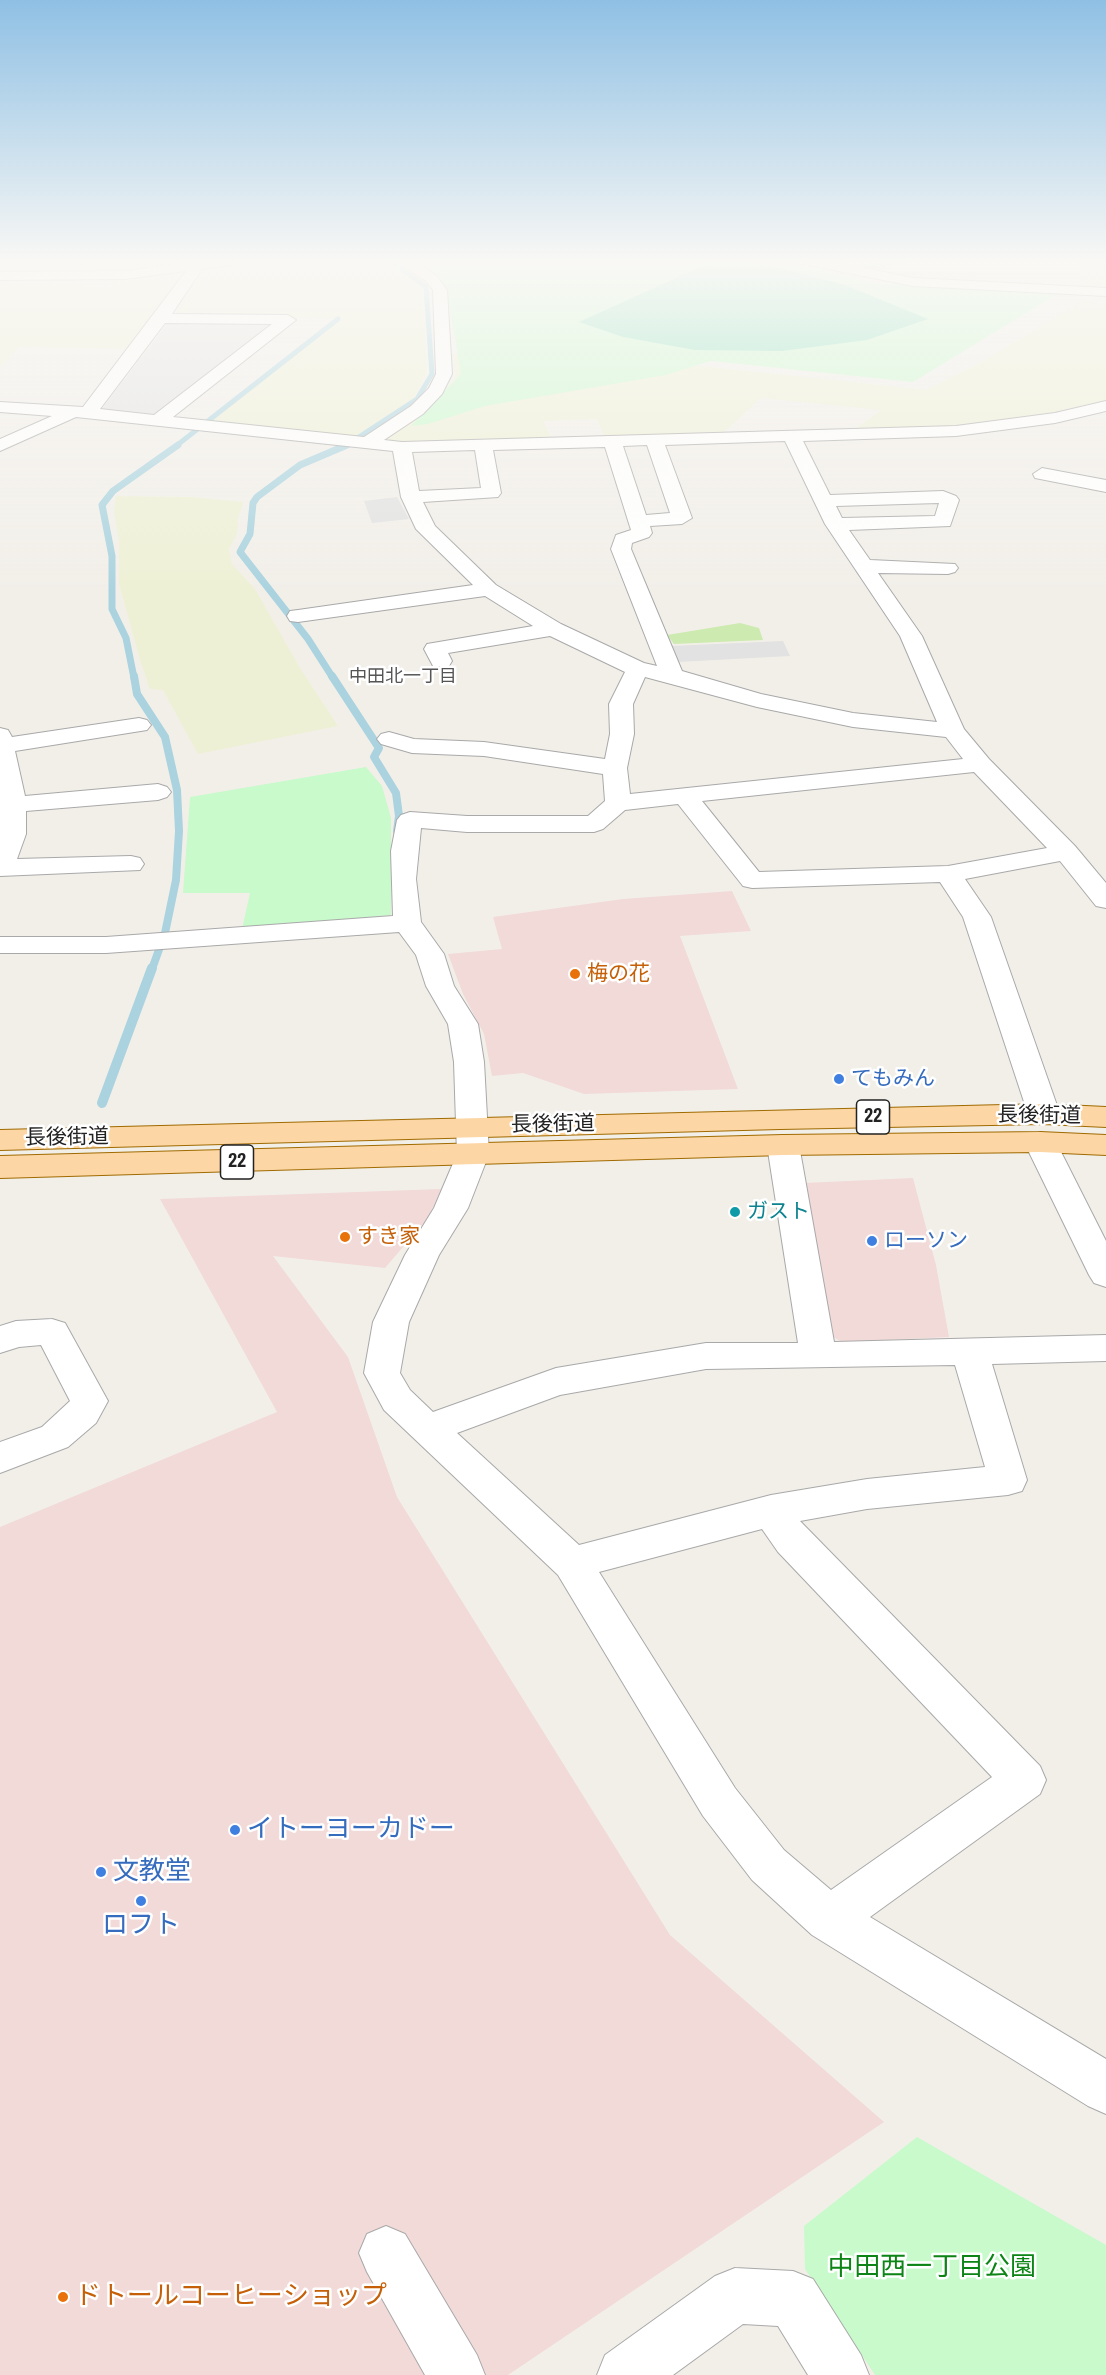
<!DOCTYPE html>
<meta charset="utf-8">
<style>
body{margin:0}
canvas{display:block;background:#f2efe9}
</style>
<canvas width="1106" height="2375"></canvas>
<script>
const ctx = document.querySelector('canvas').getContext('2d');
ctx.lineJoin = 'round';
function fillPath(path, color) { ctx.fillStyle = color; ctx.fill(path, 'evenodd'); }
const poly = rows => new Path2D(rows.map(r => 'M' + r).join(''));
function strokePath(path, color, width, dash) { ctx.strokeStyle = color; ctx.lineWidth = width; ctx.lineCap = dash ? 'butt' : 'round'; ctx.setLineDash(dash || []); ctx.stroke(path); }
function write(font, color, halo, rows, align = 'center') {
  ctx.font = font + ' "Archivo Narrow","Noto Sans JP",sans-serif'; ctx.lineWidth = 5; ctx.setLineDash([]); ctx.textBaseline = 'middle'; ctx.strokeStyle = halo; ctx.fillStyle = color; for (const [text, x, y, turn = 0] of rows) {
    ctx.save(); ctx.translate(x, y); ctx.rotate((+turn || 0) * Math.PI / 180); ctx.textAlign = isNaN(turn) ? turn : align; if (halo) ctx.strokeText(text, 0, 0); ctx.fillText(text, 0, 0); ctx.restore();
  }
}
const commercial = poly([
 [732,891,751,931,680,936,738,1089,584,1094,523,1073,492,1076,484,1034,463,994,448,954,502,949,493,917,623,899],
 [913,1178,936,1265,949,1337,842,1342,830,1335,804,1183],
 [441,1189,428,1218,385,1268,273,1256,348,1357,397,1497,670,1935,884,2122,508,2375,0,2375,0,1527,277,1412,160,1199]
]);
const farmland = poly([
 [0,261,177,261,182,265,123,272,0,272],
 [247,261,386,261,423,287,427,373,414,398,350,440,208,424,341,319,171,316,205,268],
 [1081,261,1106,261,1106,290,1082,289],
 [183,271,186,272,129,349,19,347,0,368,0,279,107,279],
 [1085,299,1106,306,1106,400,1031,418,946,427,853,431,881,410,761,398,722,434,605,437,597,419,543,421,552,439,386,443,388,434,429,409,455,378,453,354,681,364,927,390,987,359],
 [116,496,191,497,244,502,238,517,237,534,229,549,232,564,255,589,300,668,338,726,198,754,163,690,150,689,141,663,119,584,119,541,114,511]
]);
const grass = poly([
 [740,623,759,628,763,640,674,644,667,635]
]);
const park = poly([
 [422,261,785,261,872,283,1056,295,913,382,711,361,666,375,485,406,428,424,411,426,461,374,447,293,440,278],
 [366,767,382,786,391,818,391,915,242,929,250,893,183,893,190,797],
 [917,2137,1106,2245,1106,2375,875,2375,805,2269,804,2226]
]);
const pitch = poly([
 [723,261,752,261,845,285,928,319,867,340,782,351,695,350,623,337,579,322,707,264]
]);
const parking = poly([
 [169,321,278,322,155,416,101,410],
 [397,497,409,519,372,523,364,501],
 [783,641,790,656,677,662,671,646]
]);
const streamFar3 = poly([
 [859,269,905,261],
 [176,446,338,319],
 [345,446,417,399,432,374,426,287,391,261]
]);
const streamFar2 = poly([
 [134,678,126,638,112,609,112,556,102,505,113,491,178,445],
 [333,678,308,639,240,552,250,534,253,503,257,497,300,465,347,445]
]);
const streamFar1 = poly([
 [134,676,137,694,165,737,177,790,179,831,176,880,165,933,152,969],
 [332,676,379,748,374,757,396,793,399,816,397,831]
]);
const stream = poly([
 [102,1103,152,968]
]);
const minor = poly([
 [180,261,236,261,229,265,202,269,172,314,288,315,296,320,173,417,364,437,411,406,429,388,436,374,433,290,426,281,397,261,414,261,436,275,447,290,452,374,442,394,423,414,384,440,402,442,956,426,1055,413,1106,401,1106,411,1055,423,956,436,803,441,830,495,943,491,956,496,959,500,950,526,849,530,870,560,955,564,958,568,955,572,948,574,878,573,922,636,964,729,989,759,1075,846,1106,883,1106,908,1096,906,1060,861,965,879,991,917,1060,1114,1055,1121,1044,1124,1033,1121,1028,1114,963,917,940,882,752,888,743,886,678,804,625,810,603,829,594,832,467,832,421,828,416,879,421,922,444,954,454,986,478,1024,484,1062,489,1154,468,1208,439,1255,409,1322,400,1373,410,1390,433,1412,556,1368,706,1343,798,1343,767,1145,772,1138,783,1135,794,1138,799,1145,834,1342,1106,1335,1106,1361,992,1364,1027,1480,1022,1491,1008,1495,867,1509,800,1521,1040,1766,1046,1780,1040,1794,870,1917,1106,2059,1106,2114,1088,2106,812,1935,752,1880,703,1816,558,1575,384,1410,364,1373,373,1322,405,1255,434,1208,457,1154,454,1062,448,1024,426,986,416,955,399,932,106,953,0,953,0,937,106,937,393,916,391,851,397,820,401,815,410,812,467,816,588,816,605,801,603,774,484,756,412,753,381,744,377,739,381,734,389,732,414,739,484,742,605,759,610,734,609,704,625,672,550,636,448,653,452,661,449,666,433,666,424,649,427,644,533,626,485,596,298,622,290,621,287,616,290,611,298,610,473,585,416,529,401,497,393,451,76,417,0,451,0,439,52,416,0,412,0,402,83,407,186,271,125,279,0,280,0,272,125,271,181,263,180,261],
 [165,323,272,324,154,415,100,409,165,323],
 [785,441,825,524,900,636,937,722,853,713,761,694,682,671,631,549,632,543,649,537,652,533,650,526,682,524,692,518,665,445,785,441],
 [647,445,670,513,646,515,623,446,647,445],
 [605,447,631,530,616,535,611,549,657,666,644,663,561,624,496,585,435,526,423,502,498,497,501,493,493,450,605,447],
 [475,450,481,488,419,491,412,452,475,450],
 [939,503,935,516,842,518,836,506,939,503],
 [645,677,757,707,853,727,946,737,963,759,630,794,627,768,634,734,633,704,645,677],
 [974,772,1047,848,948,866,759,872,702,801,974,772],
 [955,1365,985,1467,867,1479,771,1495,579,1545,457,1433,560,1395,706,1369,955,1365],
 [762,1529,778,1552,992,1777,831,1890,784,1850,735,1788,599,1572,762,1529],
 [801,261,831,261,913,278,1106,288,1106,296,913,286,808,265,801,261],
 [1042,468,1106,480,1106,492,1035,478,1033,474,1042,468],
 [139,718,147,720,151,725,147,730,15,751,25,796,158,784,167,787,171,792,167,797,158,800,26,811,26,834,17,859,131,856,140,858,144,864,140,870,0,876,0,728,8,730,12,737,139,718],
 [1040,1132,1051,1135,1056,1142,1106,1241,1106,1287,1094,1283,1089,1275,1024,1142,1029,1135,1040,1132],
 [52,1319,65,1323,108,1401,96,1423,68,1447,0,1473,0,1442,42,1427,70,1401,41,1345,19,1347,0,1353,0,1326,16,1321,52,1319],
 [386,2226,405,2234,477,2355,485,2375,425,2375,367,2272,359,2253,367,2234,386,2226],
 [735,2268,793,2271,813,2279,861,2355,869,2375,808,2375,778,2326,743,2324,673,2375,597,2375,605,2355,715,2276,735,2268]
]);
const major = poly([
 [1044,1104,1106,1107,1106,1127,1044,1124,780,1129,0,1150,0,1130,1044,1104],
 [1040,1132,1106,1135,1106,1155,1040,1152,783,1155,0,1178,0,1156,783,1135,1040,1132]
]);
const markers = [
 [575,974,6,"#e8710a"],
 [839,1079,6,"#3f7fe0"],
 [735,1212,6,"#0f9aa8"],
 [345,1237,6,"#e8710a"],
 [872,1241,6,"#3f7fe0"],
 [235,1830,6,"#3f7fe0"],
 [101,1872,6,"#3f7fe0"],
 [141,1901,6,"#3f7fe0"],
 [63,2297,6,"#e8710a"]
];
const farNeighbourhoodnames = [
 ["中田北一丁目",403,677]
];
const shields = [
 [873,1117,33],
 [237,1162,33]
];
const shieldNames = [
 ["22",873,1117],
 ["22",237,1162]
];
const foodNames = [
 ["梅の花",587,974],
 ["すき家",357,1237]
];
const shopNames = [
 ["てもみん",851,1079],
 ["ローソン",884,1241]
];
const streetNames = [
 ["長後街道",1039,1116,1],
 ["長後街道",553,1125,-1],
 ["長後街道",67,1138,-1]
];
const cultureNames = [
 ["ガスト",747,1212]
];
const nearShopnames = [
 ["イトーヨーカドー",247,1830],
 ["文教堂",113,1872],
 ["ロフト",141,1926,"center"]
];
const nearParknames = [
 ["中田西一丁目公園",932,2268]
];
const nearFoodnames = [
 ["ドトールコーヒーショップ",75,2297]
];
fillPath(commercial, '#f2dad9');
fillPath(farmland, '#eef0d5');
fillPath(grass, '#cdebb0');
fillPath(park, '#c8facc');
fillPath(pitch, '#88e0be');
fillPath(parking, '#e2e2e2');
strokePath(streamFar3, '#aad3df', 5);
strokePath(streamFar2, '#aad3df', 7);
strokePath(streamFar1, '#aad3df', 8);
strokePath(stream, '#aad3df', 10);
strokePath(minor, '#a9a9a9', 2);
strokePath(major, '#a06b00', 2);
fillPath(minor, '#fff');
fillPath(major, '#fcd6a4');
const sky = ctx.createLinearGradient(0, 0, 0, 594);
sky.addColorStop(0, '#8fc0e4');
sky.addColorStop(0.44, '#f9f8f5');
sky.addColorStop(1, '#f9f8f500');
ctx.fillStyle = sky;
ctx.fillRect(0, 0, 1106, 594);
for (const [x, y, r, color] of markers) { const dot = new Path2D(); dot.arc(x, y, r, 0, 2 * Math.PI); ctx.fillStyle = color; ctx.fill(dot); strokePath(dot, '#fff', 2); }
write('18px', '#555', '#fff', farNeighbourhoodnames);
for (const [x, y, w] of shields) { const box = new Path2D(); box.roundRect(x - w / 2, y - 17, w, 34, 4.5); ctx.fillStyle = '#fff'; ctx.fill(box); strokePath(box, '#222', 1.5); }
write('bold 20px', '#222', null, shieldNames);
write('21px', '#c56008', '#fff', foodNames, 'left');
write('21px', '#366cbe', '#fff', shopNames, 'left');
write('21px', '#222', '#fff', streetNames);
write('21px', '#0d838f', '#fff', cultureNames, 'left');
write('26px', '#366cbe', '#fff', nearShopnames, 'left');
write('26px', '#0c8416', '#fff', nearParknames);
write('26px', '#c56008', '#fff', nearFoodnames, 'left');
</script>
